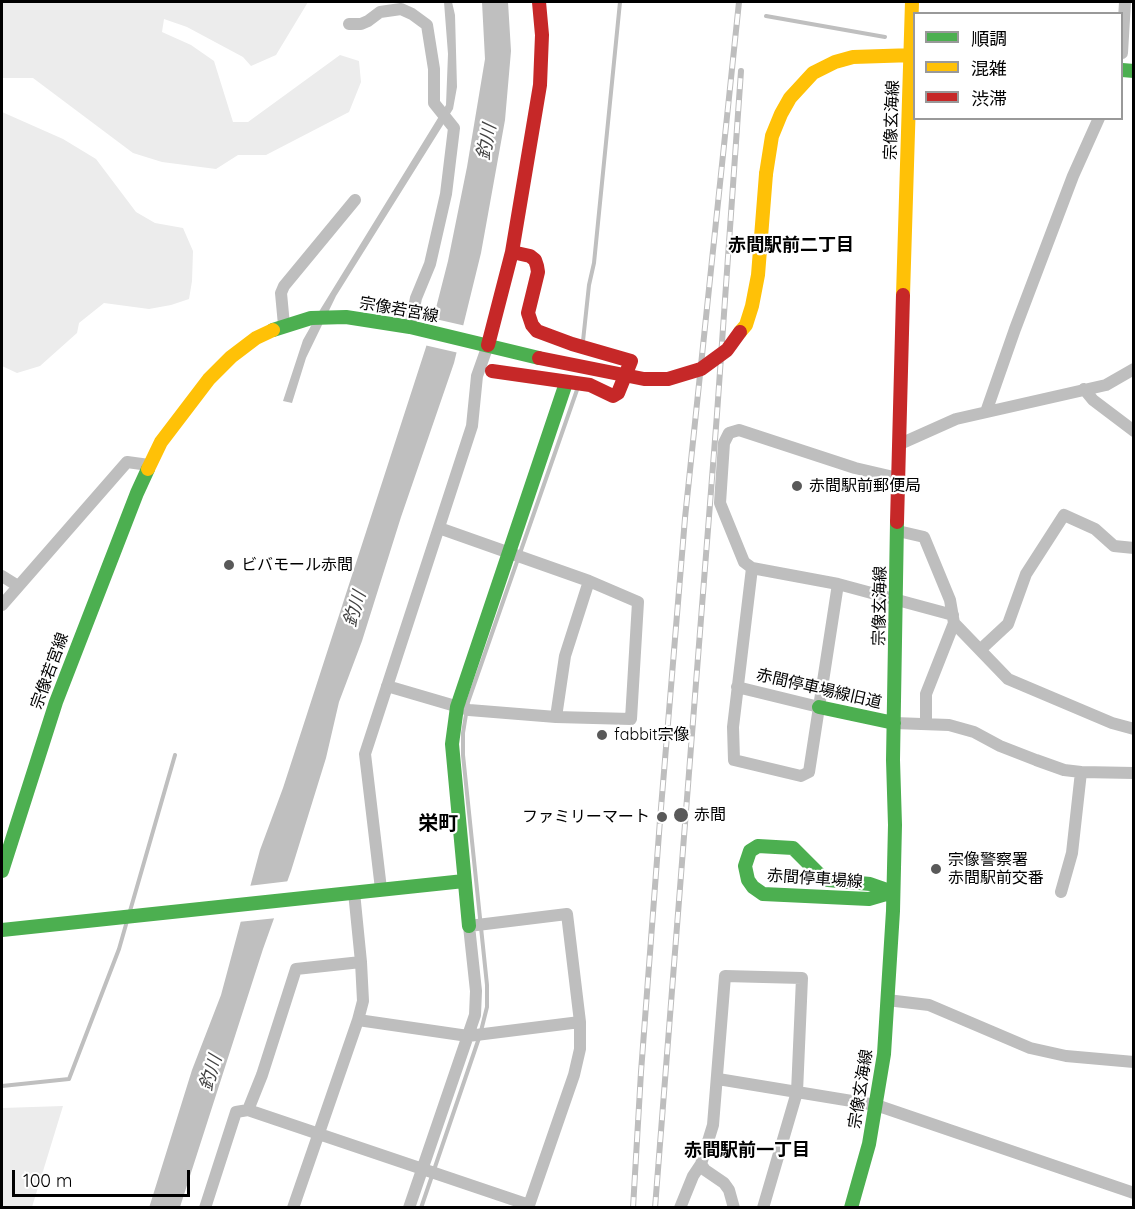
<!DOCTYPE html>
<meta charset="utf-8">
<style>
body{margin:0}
#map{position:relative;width:1135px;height:1209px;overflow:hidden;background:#fff;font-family:Quicksand,"Noto Sans JP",sans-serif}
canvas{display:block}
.frame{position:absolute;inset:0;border:3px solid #000;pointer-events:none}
.legend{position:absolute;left:913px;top:12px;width:210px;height:108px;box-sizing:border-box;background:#fff;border:2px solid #999;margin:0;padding:8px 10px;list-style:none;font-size:18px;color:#000}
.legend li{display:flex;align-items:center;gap:12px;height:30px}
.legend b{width:30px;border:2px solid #999}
.scale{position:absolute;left:12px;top:1170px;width:178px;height:27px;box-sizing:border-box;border:3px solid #000;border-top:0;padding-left:8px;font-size:18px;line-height:21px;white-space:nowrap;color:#000;-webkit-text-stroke:4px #fff;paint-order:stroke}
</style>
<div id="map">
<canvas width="1135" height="1209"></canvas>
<div class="frame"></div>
<ul class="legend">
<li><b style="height:8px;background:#4caf50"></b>順調</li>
<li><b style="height:8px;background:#ffc107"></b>混雑</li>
<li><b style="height:8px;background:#c62828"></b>渋滞</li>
</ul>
<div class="scale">100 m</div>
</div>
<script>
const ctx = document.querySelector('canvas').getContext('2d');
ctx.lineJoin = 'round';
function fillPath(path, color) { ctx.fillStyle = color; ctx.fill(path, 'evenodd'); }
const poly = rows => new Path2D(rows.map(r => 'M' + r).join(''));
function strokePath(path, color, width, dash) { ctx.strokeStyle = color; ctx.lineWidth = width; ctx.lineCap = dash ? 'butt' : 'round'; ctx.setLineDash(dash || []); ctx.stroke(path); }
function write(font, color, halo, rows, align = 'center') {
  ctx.font = font + ' Quicksand,"Noto Sans JP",sans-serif'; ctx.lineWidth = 4.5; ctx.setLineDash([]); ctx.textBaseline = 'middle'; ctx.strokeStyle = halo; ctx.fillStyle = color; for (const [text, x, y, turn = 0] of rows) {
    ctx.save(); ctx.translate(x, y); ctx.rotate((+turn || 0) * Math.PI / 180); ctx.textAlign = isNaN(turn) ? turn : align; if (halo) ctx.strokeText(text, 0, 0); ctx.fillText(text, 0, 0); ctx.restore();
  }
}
const green = poly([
 [2,2,308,2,276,55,251,66,243,57,187,27,164,19,162,32,191,45,214,61,233,122,248,122,340,55,359,61,361,82,349,112,266,155,238,155,216,169,162,162,133,153,33,78,2,78],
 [2,112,63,139,96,159,136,212,155,223,183,228,193,251,192,281,189,299,171,305,149,309,104,303,79,323,77,333,40,366,17,373,2,366],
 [63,1106,32,1207,2,1207,2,1108]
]);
const water = poly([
 [444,2,452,2,455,15,457,87,453,109,336,296,306,358,292,403,283,401,303,340,320,310,446,105,448,54],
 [482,2,508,2,511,51,505,120,481,253,454,363,401,517,362,641,339,702,326,758,291,871,263,949,180,1207,149,1208,192,1070,221,995,260,850,283,788,426,347,448,261,467,167,485,59]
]);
const pier = poly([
 [431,318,466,326,459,353,424,345],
 [290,881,277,918,238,922,248,886]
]);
const stream = poly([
 [766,16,885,37],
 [583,341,589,285,594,263,620,2],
 [130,911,175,755],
 [481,1031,487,1007,487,985,463,755,463,733,468,702,578,387],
 [2,1086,69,1079,119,949,127,921],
 [421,1208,479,1038]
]);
const street = poly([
 [349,24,361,24,368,21,380,12,401,9,412,14,427,25,434,69,434,103,454,128,446,194,430,264,416,298,410,327],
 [1122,53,1125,2],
 [284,325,281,293,284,286,355,200],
 [1084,389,1093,400,1134,431],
 [986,412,1015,329,1073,176,1099,118],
 [900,444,956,419,1106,385,1134,369],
 [898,478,855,468,739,430,729,433,724,443,720,503,744,562,752,568,838,584,953,615],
 [898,531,924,537,950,600,954,623,1008,679,1112,723,1134,729],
 [752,568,733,727,734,760,801,776,809,772,838,584],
 [2,576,18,586],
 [2,605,127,462,149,465],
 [980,650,1008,624,1026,574,1064,515,1095,529,1114,546,1134,548],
 [387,686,469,710,556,717,631,719,638,602,589,581,439,528],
 [737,687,819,707],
 [556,717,565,656,589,581],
 [894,723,949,725,974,732,1000,746,1036,760,1064,770,1081,772,1072,853,1061,892],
 [926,724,926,694,954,623],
 [1081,772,1134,773],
 [381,889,365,754,472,426,477,376,488,345],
 [887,1000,929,1005,1030,1048,1066,1056,1134,1062],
 [358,1020,468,1036,580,1022],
 [718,1079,876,1105,1134,1193],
 [248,1110,262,1075,296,969,361,962],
 [701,1164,705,1170,724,1183,729,1190,734,1208],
 [205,1208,236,1112,248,1110,529,1205],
 [293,1208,358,1020,363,1001,361,962,354,892],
 [409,1208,475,1015,476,991,469,926,567,914,580,1022,580,1049,574,1075,528,1208],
 [680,1208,693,1176,701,1164,713,1125,725,976,802,978,797,1092,763,1208]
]);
const fast = poly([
 [1122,70,1134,71],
 [273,330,311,318,346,317,410,327,539,358],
 [819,707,894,723],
 [758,846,793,848,820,875,828,880,870,884,893,892,869,899,763,894,753,887,748,880,745,866,750,851,758,846],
 [2,871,56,702,137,493,148,469],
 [469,926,452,744,457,707,566,383],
 [2,930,464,881],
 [851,1208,869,1144,884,1054,893,911,895,825,893,760,897,522]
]);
const slow = poly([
 [766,174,772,136,781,114,790,98,813,73,835,62,853,57,914,55],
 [903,295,912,2],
 [148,469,161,442,209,379,231,357,256,338,273,330]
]);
const jam = poly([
 [488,345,512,252,540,85,542,35,539,2],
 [492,371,590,385,613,396,618,393,631,361,572,344,537,331,532,325,528,313,538,272,537,266,535,260,530,256,512,252],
 [897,522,903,295]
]);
const rail = poly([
 [633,1208,641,1072,660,820,685,518,739,2],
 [655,1208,717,414,741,71]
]);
const slowBridge = poly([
 [740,332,746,325,752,306,758,275,766,174]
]);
const jamBridge = poly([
 [539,358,644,379,668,379,701,369,727,350,740,332]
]);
const markers = [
 [797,486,6,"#595959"],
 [229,565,6,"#595959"],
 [602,735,6,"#595959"],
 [681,815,8,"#595959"],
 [662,817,6,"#595959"],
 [936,869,6,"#595959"]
];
const streetNames = [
 ["宗像玄海線",892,120,-88],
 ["宗像若宮線",399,310,10],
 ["宗像玄海線",880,606,-89],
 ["宗像若宮線",50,671,-70],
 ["赤間停車場線旧道",819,689,13],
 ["赤間停車場線",815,879,4],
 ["宗像玄海線",861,1089,-81]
];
const poiNames = [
 ["赤間駅前郵便局",809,486],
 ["ビバモール赤間",241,565],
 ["fabbit宗像",614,735],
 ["赤間",694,815],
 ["ファミリーマート",650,817,"right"],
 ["宗像警察署",948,860],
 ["赤間駅前交番",948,878]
];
const waterNames = [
 ["釣川",487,142,-79],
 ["釣川",355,609,-73],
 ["釣川",211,1073,-73]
];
const neighbourhoodNames = [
 ["赤間駅前二丁目",791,246],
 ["赤間駅前一丁目",747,1151]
];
const quarterNames = [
 ["栄町",438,824]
];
fillPath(green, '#ececec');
fillPath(water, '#bfbfbf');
fillPath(pier, '#fff');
strokePath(stream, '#bfbfbf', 4);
strokePath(street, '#bebebe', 12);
strokePath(fast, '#4caf50', 14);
strokePath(slow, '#ffc107', 14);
strokePath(jam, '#c62828', 14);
strokePath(rail, '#bebebe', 6);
strokePath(rail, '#fff', 4, [11]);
strokePath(slowBridge, '#ffc107', 14);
strokePath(jamBridge, '#c62828', 14);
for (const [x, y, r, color] of markers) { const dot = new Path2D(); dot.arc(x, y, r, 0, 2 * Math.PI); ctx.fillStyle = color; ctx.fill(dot); strokePath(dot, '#fff', 2); }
write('16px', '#000', '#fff', streetNames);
write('16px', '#000', '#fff', poiNames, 'left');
write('italic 18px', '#444', '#fff', waterNames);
write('bold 18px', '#000', '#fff', neighbourhoodNames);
write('bold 20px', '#000', '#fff', quarterNames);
</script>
